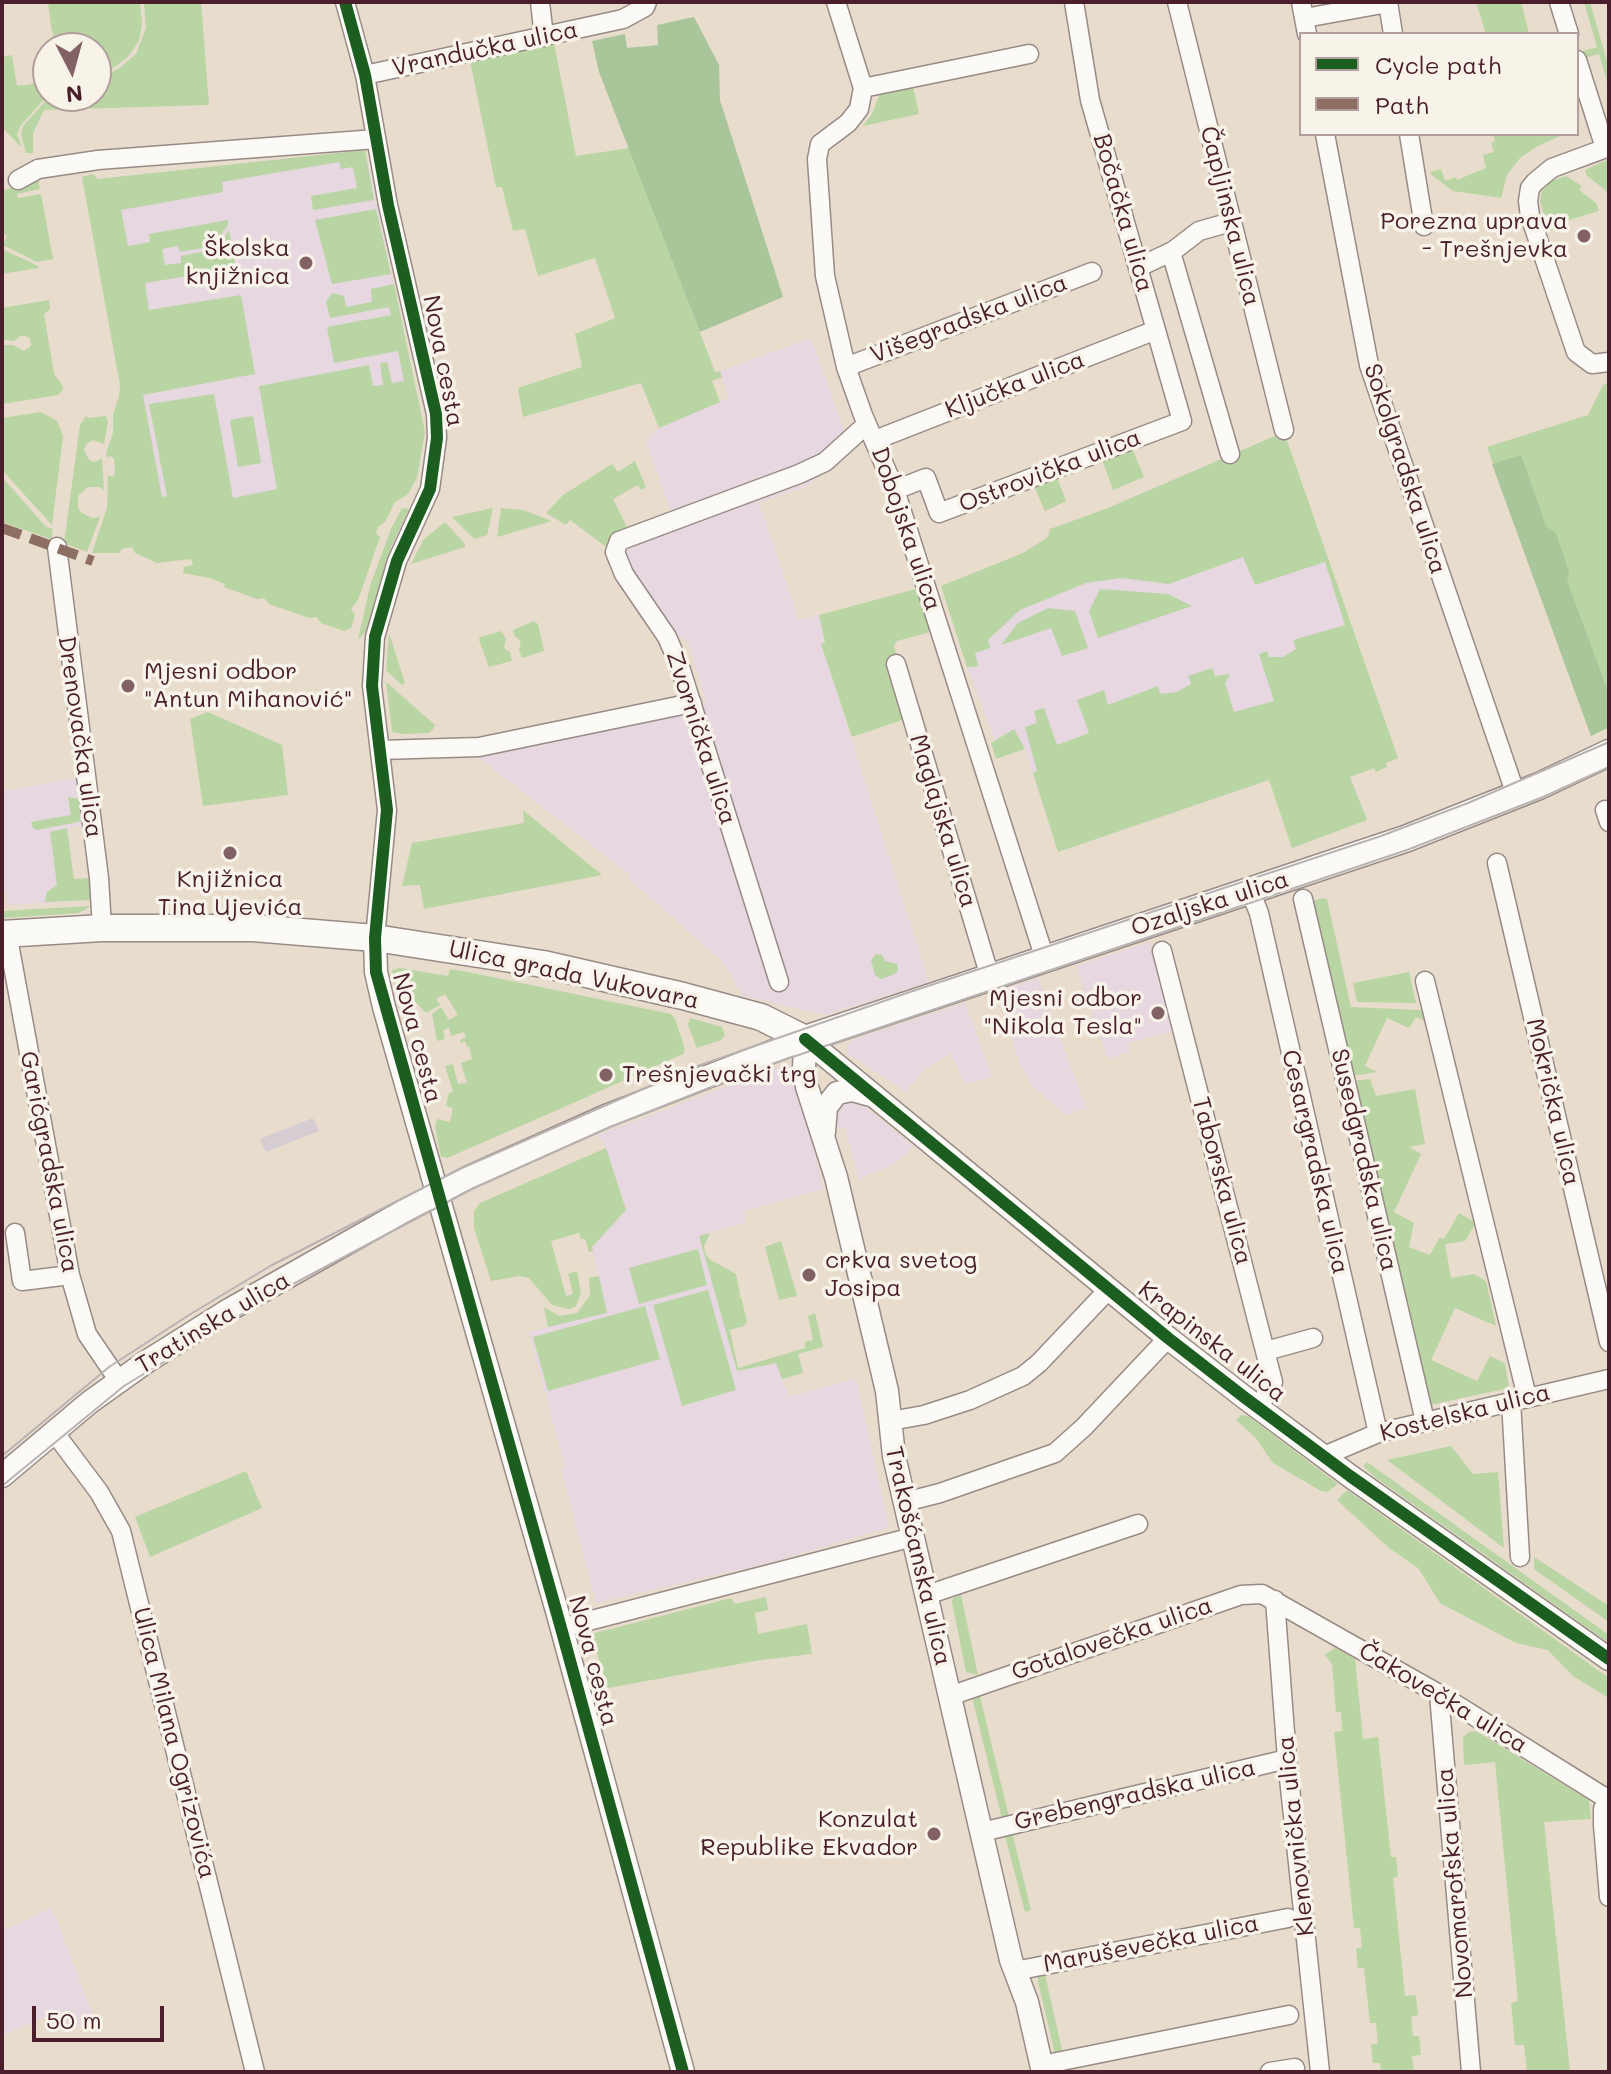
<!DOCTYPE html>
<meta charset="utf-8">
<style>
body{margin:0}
#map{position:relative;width:1611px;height:2074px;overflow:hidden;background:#e8dccc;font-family:Mali,sans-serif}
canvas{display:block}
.frame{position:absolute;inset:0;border:4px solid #4a1f2b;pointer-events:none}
.legend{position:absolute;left:1299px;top:32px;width:280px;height:104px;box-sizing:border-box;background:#f7f3e8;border:2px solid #b29e9c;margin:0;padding:10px 14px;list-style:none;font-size:24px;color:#4a1f2b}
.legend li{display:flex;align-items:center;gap:16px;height:40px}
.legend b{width:40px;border:2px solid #b29e9c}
.north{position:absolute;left:32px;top:32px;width:80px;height:80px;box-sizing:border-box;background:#f7f3e8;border:2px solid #b29e9c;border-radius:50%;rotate:174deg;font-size:22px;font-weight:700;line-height:32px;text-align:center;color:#4a1f2b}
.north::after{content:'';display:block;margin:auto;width:28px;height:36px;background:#816163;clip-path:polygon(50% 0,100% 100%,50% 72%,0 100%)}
.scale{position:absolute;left:32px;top:2006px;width:132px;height:36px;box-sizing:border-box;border:4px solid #4a1f2b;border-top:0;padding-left:10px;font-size:24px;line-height:28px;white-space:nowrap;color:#4a1f2b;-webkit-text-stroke:6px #f7f3e8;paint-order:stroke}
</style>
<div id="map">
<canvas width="1611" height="2074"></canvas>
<div class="frame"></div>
<ul class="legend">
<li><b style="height:10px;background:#1b5e20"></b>Cycle path</li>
<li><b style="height:10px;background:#8d6e63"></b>Path</li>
</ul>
<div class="north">N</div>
<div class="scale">50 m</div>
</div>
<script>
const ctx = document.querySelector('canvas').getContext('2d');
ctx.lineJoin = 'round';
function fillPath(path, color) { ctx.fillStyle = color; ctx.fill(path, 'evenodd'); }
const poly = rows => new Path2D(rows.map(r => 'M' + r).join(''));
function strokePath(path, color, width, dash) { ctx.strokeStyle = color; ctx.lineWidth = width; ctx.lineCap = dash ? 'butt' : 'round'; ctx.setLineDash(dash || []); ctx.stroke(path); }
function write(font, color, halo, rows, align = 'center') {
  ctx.font = font + ' Mali,sans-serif'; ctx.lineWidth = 7; ctx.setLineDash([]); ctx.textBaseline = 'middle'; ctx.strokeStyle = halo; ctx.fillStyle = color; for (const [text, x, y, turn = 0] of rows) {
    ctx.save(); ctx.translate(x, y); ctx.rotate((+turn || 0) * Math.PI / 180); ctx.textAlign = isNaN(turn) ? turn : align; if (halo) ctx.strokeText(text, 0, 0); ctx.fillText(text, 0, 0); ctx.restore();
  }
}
const built = poly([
 [365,150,425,432,417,478,408,494,205,537,120,549,121,401,98,179],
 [811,338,850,446,808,486,759,503,799,620,819,615,825,642,821,644,929,982,825,1015,743,996,721,960,630,880,629,874,479,758,479,754,684,711,707,704,688,642,677,636,639,583,625,557,631,543,674,522,646,441,659,428,729,398,720,371],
 [1284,432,1311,515,1380,707,1341,752,1364,812,1269,780,1058,852,1025,749,996,759,991,744,995,740,967,667,941,586,1023,553,1048,537,1050,529,1108,508],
 [76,778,83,826,68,828,74,879,89,878,91,900,7,905,6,892,2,892,2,791],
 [1150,942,1174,1031,1128,1043,1130,1052,1108,1059,1076,966],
 [1038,978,1086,1108,1066,1115,1032,1086,1020,1064,997,992],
 [965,1003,992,1077,964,1084,951,1053,923,1070,906,1092,847,1053,849,1044,855,1039],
 [784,1065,791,1066,796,1072,823,1189,744,1211,746,1222,699,1236,737,1371,776,1363,789,1397,856,1378,889,1527,772,1562,596,1603,561,1469,565,1467,529,1332,607,1312,592,1247,626,1210,606,1148,598,1135],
 [854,1098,913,1146,905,1156,889,1167,864,1176,859,1180,845,1127,834,1129,833,1105],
 [52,1908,96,2023,60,2031,51,2015,2,2035,2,1931]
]);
const industrial = poly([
 [313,1118,319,1131,266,1152,260,1139]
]);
const green = poly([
 [52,2,140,2,142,24,139,41,127,58,110,70,96,76,96,48,60,48,52,32,48,3],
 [144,2,201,2,209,105,44,110,33,133,33,153,26,153,21,134,23,126,49,97,96,96,96,80,118,69,136,54,146,28],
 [1476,2,1521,2,1529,33,1486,34],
 [1584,2,1590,2,1609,68,1609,88,1599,54,1584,58,1583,51,1597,47],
 [554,43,576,156,630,148,715,372,720,371,722,377,712,381,720,402,659,428,641,383,523,417,518,388,582,367,575,334,615,318,595,258,538,276,525,229,513,231,502,187,496,187,470,61],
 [12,55,17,86,48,82,48,95,21,125,17,134,22,148,2,127,2,57],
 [913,86,919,114,863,126,872,114,880,93],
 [1493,134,1562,135,1536,147,1520,158,1507,175,1501,198,1453,191,1432,175,1430,172,1441,169,1445,181,1456,177,1457,180,1486,168,1483,155,1494,152,1491,143,1495,141],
 [365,150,374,200,313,210,311,196,357,188,353,167,341,169,339,162,222,182,223,192,121,210,128,246,150,242,149,234,228,220,228,225,213,246,180,252,178,246,162,249,165,265,181,263,181,256,216,249,229,230,236,268,145,283,149,310,241,295,255,374,143,395,162,497,167,496,149,404,214,394,233,498,277,489,259,386,369,365,373,386,383,385,380,363,387,362,392,383,404,381,398,351,334,363,327,327,391,315,389,307,330,318,326,302,332,293,344,296,346,307,372,302,371,289,394,284,425,432,417,478,408,494,395,502,385,522,378,527,376,533,380,537,358,600,351,609,355,615,351,628,344,631,321,623,317,617,309,618,269,604,264,598,257,599,224,587,225,584,210,578,183,573,184,567,193,565,191,559,157,563,135,553,132,547,122,549,119,553,92,553,107,508,108,475,112,477,115,474,114,459,110,456,107,458,106,453,113,433,113,415,119,396,120,385,82,177,93,174,98,179],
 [1609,159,1609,192,1608,192,1587,176,1585,170],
 [1566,176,1582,186,1579,190,1596,203,1599,211,1556,224,1557,229,1549,231,1540,201,1542,191,1551,181],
 [38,178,40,189,17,194,18,198,41,194,53,259,37,262,3,245,7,236,2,233,2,191],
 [376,209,391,274,332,284,315,220],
 [2,249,38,266,38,268,2,274],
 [49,300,50,309,44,314,54,374,63,386,62,391,58,395,2,404,2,345,13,345,24,351,31,346,30,339,25,336,20,336,14,341,2,340,2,308],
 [1609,383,1609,727,1591,736,1487,447,1588,415,1603,385],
 [41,412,57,421,63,436,52,525,2,470,2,418],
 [86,416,88,418,106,416,108,421,104,444,93,440,86,444,84,450,89,460,94,462,102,459,104,491,100,487,88,487,78,496,78,508,82,513,92,518,100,517,87,552,64,543,80,425],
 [253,416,261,463,238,467,230,420],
 [1284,432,1398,758,1386,763,1387,767,1376,772,1374,768,1350,777,1367,820,1292,848,1269,780,1058,852,1033,773,1037,771,1025,727,1037,723,1034,711,1044,708,1057,745,1089,733,1077,700,1104,690,1108,705,1158,686,1160,694,1177,692,1191,684,1188,676,1212,668,1215,676,1230,674,1225,683,1234,712,1274,701,1259,654,1267,651,1269,657,1283,657,1296,649,1293,640,1345,625,1325,562,1255,585,1243,557,1169,584,1121,578,1086,583,1020,610,988,640,990,648,975,653,978,666,971,667,967,667,941,586,1023,553,1048,537,1050,529,1108,508],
 [1131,446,1144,477,1113,490,1101,457],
 [635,461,646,487,641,490,638,485,613,499,627,527,614,533,605,546,570,520,566,525,546,513,563,495,612,464,618,472],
 [1056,475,1066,501,1045,511,1033,484],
 [2,477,46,527,53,529,51,539,2,522],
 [402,508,409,509,391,547,366,631,358,640,370,586,391,529],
 [493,508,487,535,474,539,452,517],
 [501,508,523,510,552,521,497,537],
 [445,522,465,544,465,547,411,564,424,539],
 [916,589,930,632,897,641,894,646,914,712,908,718,852,737,821,644,825,642,819,615],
 [1100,589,1168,594,1192,606,1098,638,1089,611],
 [1048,608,1075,611,1088,648,1062,656,1051,628,1001,645,1018,623],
 [534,621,538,624,544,651,522,658,519,650,521,642,514,635,513,630],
 [501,631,506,639,504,648,510,652,512,661,489,667,479,640,480,637],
 [389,633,405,683,402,685,386,670],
 [386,682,435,725,433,729,429,733,404,734,392,732],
 [208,712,282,745,288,795,203,806,190,719],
 [1014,729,1025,749,996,759,991,743],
 [68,797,80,799,83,821,37,830,33,828,31,822,71,815],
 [523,810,602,875,424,909,420,885,402,886,412,843,524,823],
 [67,828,74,879,89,878,91,900,45,902,47,892,57,885,50,832],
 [1323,898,1327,899,1351,1007,1420,1010,1425,1012,1425,1021,1416,1017,1409,1028,1387,1018,1365,1066,1377,1072,1351,1076,1312,901],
 [91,906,79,913,4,918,3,911],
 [876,954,882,955,885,961,897,964,898,970,895,974,881,979,875,975,871,960],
 [400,968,448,976,450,969,468,972,671,1014,675,1019,685,1049,683,1054,562,1108,447,1158,441,1157,435,1127,437,1119,450,1122,453,1108,446,1106,449,1093,453,1092,445,1066,453,1064,458,1084,467,1083,461,1063,472,1059,469,1046,467,1047,465,1041,461,1043,460,1040,466,1037,464,1032,451,1036,449,1028,443,1030,445,1039,437,1041,432,1014,441,1007,449,1020,458,1015,445,994,436,999,440,1005,426,1013,408,994,397,996,392,970],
 [1409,972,1416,1003,1357,1002,1353,983],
 [690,1018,722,1027,725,1035,721,1040,697,1048,688,1025],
 [1370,1079,1376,1096,1415,1089,1425,1144,1409,1147,1421,1154,1394,1212,1414,1223,1409,1247,1430,1255,1439,1238,1444,1239,1459,1213,1476,1223,1465,1241,1445,1244,1451,1278,1474,1274,1486,1281,1496,1326,1455,1308,1431,1360,1477,1381,1490,1356,1505,1363,1509,1388,1430,1405,1352,1081],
 [606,1148,626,1210,592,1247,593,1251,589,1252,585,1239,581,1239,579,1233,551,1241,566,1296,573,1294,568,1274,577,1271,581,1293,576,1306,569,1309,552,1305,529,1278,519,1276,491,1281,474,1228,474,1211,480,1203],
 [710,1233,704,1246,705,1253,709,1259,736,1274,740,1294,739,1297,741,1297,747,1321,744,1326,730,1330,738,1368,805,1348,805,1342,813,1340,808,1316,815,1313,823,1347,798,1354,803,1373,782,1379,776,1363,737,1371,699,1236],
 [781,1241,797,1296,779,1300,765,1247],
 [698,1249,707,1285,639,1304,629,1268],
 [599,1276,607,1313,548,1327,544,1307,559,1316,577,1313,590,1295,589,1278],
 [708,1290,736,1390,682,1406,653,1305],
 [645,1306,660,1359,548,1391,533,1337],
 [1241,1415,1248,1416,1338,1484,1327,1492,1321,1491,1273,1463,1255,1437,1236,1420],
 [1451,1446,1473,1474,1498,1472,1504,1548,1387,1460],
 [1367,1462,1609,1635,1609,1643,1375,1477,1363,1466],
 [246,1471,262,1508,150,1557,135,1517],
 [1347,1490,1609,1678,1609,1698,1573,1676,1548,1650,1516,1643,1440,1603,1418,1568,1389,1548,1337,1500],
 [1534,1557,1609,1606,1609,1622,1534,1569],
 [961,1595,978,1675,966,1672,952,1602,953,1598],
 [766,1597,768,1610,755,1613,758,1634,807,1624,812,1654,761,1660,608,1688,591,1634,731,1598,735,1604],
 [1335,1648,1355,1659,1363,1739,1378,1737,1391,1857,1396,1857,1398,1876,1393,1878,1405,1996,1416,1995,1418,2015,1411,2017,1413,2036,1419,2036,1421,2055,1412,2056,1414,2072,1381,2072,1380,2063,1373,2063,1371,2045,1378,2043,1376,2023,1370,2023,1364,1968,1358,1968,1356,1949,1362,1947,1360,1928,1354,1928,1334,1732,1342,1731,1341,1712,1336,1712,1332,1664,1325,1655],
 [979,1692,1009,1817,1002,1819,972,1697],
 [1476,1731,1589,1800,1591,1819,1544,1822,1570,2072,1527,2072,1524,2045,1515,2045,1511,2003,1518,2001,1495,1762,1464,1765,1463,1737,1469,1732],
 [1012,1832,1031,1910,1025,1912,1005,1836],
 [1045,1975,1063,2054,1055,2054,1038,1982,1038,1977]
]);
const forest = poly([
 [694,17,719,65,720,100,783,297,700,332,599,72,592,41,625,34,627,48,658,45,657,25],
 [1521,455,1546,526,1556,533,1569,572,1567,581,1609,694,1609,727,1591,736,1492,464]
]);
const minor = poly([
 [345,2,365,75,388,205,436,414,437,438,430,489,397,561,375,637,372,686,387,810,375,938],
 [540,2,544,37],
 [836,2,863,88,859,109,848,123,820,144,817,159,825,276,846,367,863,415,895,490,1045,959],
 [1177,2,1284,430],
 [1301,2,1307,34],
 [1388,2,1393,34],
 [1559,2,1569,34],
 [1305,18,1388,3],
 [1577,60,1605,148],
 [365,75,623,19,645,7,647,2],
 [863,88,1029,54],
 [1325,134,1369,365,1516,795],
 [1409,134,1424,226],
 [1609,147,1552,168,1535,182,1530,188,1528,201,1530,216,1576,352,1592,364,1609,362],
 [18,180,38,169,98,160,376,139],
 [1171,252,1230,454],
 [1139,267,1173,251,1199,231,1231,222],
 [846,367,1092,272],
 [875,440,1156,330],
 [895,490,926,478,939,513,1182,421,1090,100,1074,2],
 [57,547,99,878,102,928],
 [896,664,990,977],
 [380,750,479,747,692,703],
 [1605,810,1609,822],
 [1497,863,1609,1342],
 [1250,891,1259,913,1378,1433],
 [1303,899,1425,1421],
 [7,933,70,1275,87,1334,119,1381],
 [1162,951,1273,1382,1259,1407],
 [1425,981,1527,1397],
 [779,982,680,667,667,637,624,574,615,552,619,541,799,474,825,462,867,424],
 [15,1233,22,1281,70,1275],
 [1266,1351,1313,1338],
 [1511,1401,1520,1557],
 [890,1421,924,1415,970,1400,1023,1376,1039,1363,1109,1289],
 [54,1432,99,1492,121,1531,255,2072],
 [1324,1456,1378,1433,1609,1379],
 [905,1502,940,1493,1055,1453,1084,1427,1168,1338],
 [927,1595,1138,1524],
 [1275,1600,1287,1759,1320,2072],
 [561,1628,913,1537],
 [1439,1694,1471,2072],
 [950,1696,1241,1595,1262,1594,1439,1694,1609,1800],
 [1609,1797,1603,1809,1603,1825,1609,1897],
 [982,1832,1287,1759],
 [1015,1971,1288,1918],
 [1042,2065,1289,2015],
 [1270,2072,1295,2068]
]);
const tertiary = poly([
 [375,938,376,972,384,1007,557,1611,683,2072],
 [805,1039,804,1070,807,1087,836,1177,887,1391,894,1456,1011,1960,1027,2002,1043,2072],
 [805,1039,1168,1338,1244,1397,1350,1476,1609,1659],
 [824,1132,826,1107,837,1093,852,1090,874,1096],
 [2,1476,90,1402,146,1362,227,1311,404,1211,467,1178,606,1116,805,1039]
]);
const secondary = poly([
 [2,934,102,928,253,928,375,938,543,964,683,996,761,1017,805,1039,1405,839,1539,786,1609,753]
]);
const tram = poly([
 [2,1456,109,1367,189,1315,272,1265,462,1168,689,1069,907,993,1381,836,1468,803,1609,742],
 [2,1486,124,1386,278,1292,472,1189,610,1127,757,1069,1407,850,1543,797,1609,767]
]);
const quiet = poly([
 [2,528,93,561]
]);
const cycleway = poly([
 [345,2,365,75,388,205,436,414,437,438,430,489,397,561,375,637,372,686,387,810,375,938,376,972,561,1628,683,2072],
 [805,1039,1168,1338,1244,1397,1350,1476,1609,1659]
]);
const markers = [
 [1584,236,8,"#816163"],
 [306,263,8,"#816163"],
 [128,686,8,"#816163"],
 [230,853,8,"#816163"],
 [1158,1013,8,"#816163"],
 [606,1075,8,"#816163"],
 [809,1275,8,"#816163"],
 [934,1834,8,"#816163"]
];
const streetNames = [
 ["Vrandučka ulica",485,49,-12],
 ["Bočačka ulica",1123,213,74],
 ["Čapljinska ulica",1230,216,76],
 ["Višegradska ulica",969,319,-21],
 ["Nova cesta",443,361,79],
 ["Ključka ulica",1015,385,-21],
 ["Sokolgradska ulica",1405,469,72],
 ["Ostrovička ulica",1050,471,-21],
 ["Dobojska ulica",906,529,71],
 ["Drenovačka ulica",80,737,82],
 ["Zvornička ulica",701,738,72],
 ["Maglajska ulica",943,821,73],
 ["Ozaljska ulica",1210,904,-18],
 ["Ulica grada Vukovara",574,975,12],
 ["Nova cesta",417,1038,75],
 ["Mokrička ulica",1553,1102,77],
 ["Susedgradska ulica",1364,1160,77],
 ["Garićgradska ulica",49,1162,79],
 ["Cesargradska ulica",1315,1162,77],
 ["Taborska ulica",1222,1181,75],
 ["Tratinska ulica",213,1323,-31],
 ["Krapinska ulica",1212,1342,38],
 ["Kostelska ulica",1465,1413,-14],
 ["Trakošćanska ulica",918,1556,77],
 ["Gotalovečka ulica",1112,1639,-19],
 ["Nova cesta",593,1661,75],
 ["Čakovečka ulica",1443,1698,31],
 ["Ulica Milana Ogrizovića",174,1743,76],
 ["Grebengradska ulica",1135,1795,-13],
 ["Klenovnička ulica",1296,1836,-96],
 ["Novomarofska ulica",1455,1883,-95],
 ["Maruševečka ulica",1151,1944,-11]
];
const poiNames = [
 ["Porezna uprava",1568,222],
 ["- Trešnjevka",1568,250],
 ["Školska",290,249],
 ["knjižnica",290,277],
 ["Mjesni odbor",144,672,"left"],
 ["\"Antun Mihanović\"",144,700,"left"],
 ["Knjižnica",230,880,"center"],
 ["Tina Ujevića",230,908,"center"],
 ["Mjesni odbor",1142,999],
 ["\"Nikola Tesla\"",1142,1027],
 ["Trešnjevački trg",622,1075,"left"],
 ["crkva svetog",825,1261,"left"],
 ["Josipa",825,1289,"left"],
 ["Konzulat",918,1820],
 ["Republike Ekvador",918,1848]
];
fillPath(built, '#e6d7e0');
fillPath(industrial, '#d6cdd3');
fillPath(green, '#b9d5a4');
fillPath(forest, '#a9c59a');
strokePath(minor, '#988b85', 21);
strokePath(tertiary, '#988b85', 25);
strokePath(secondary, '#988b85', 29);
strokePath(minor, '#fcfaf7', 18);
strokePath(tertiary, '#fcfaf7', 22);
strokePath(secondary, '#fcfaf7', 26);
strokePath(tram, '#b9b2b2', 2);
strokePath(quiet, '#8d6e63', 10, [20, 10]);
strokePath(cycleway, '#1b5e20', 12);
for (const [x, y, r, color] of markers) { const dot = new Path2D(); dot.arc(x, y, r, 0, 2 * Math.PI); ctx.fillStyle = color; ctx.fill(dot); strokePath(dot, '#f7f3e8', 3); }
write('24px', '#4a1f2b', '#f7f3e8', streetNames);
write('24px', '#4a1f2b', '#f7f3e8', poiNames, 'right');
</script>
